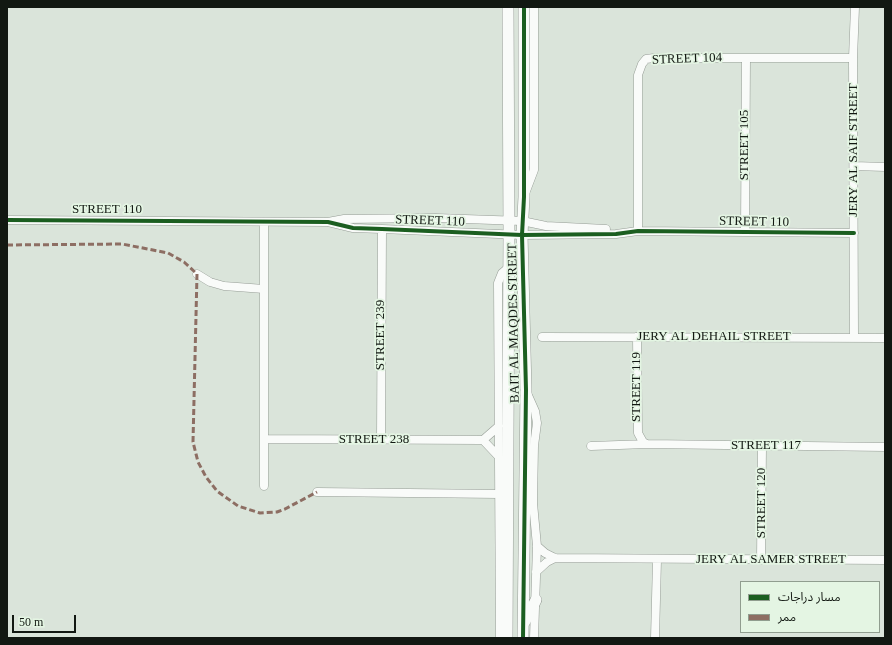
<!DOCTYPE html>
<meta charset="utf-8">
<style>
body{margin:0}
#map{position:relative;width:892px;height:645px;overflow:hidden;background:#dae4da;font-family:"Times New Roman","Noto Sans Arabic",serif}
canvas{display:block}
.frame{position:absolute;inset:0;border:8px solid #121812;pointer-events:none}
.legend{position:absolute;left:740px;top:581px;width:140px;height:52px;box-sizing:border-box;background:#e4f5e3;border:1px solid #909d8f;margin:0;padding:5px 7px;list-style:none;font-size:12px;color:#121812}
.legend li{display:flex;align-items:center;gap:8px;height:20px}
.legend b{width:20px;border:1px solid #909d8f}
.scale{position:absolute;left:12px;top:615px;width:64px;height:18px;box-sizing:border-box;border:2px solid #121812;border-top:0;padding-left:5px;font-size:12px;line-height:14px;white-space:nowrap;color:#121812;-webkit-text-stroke:3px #e4f5e3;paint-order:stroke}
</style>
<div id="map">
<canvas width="892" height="645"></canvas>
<div class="frame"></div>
<ul class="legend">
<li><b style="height:5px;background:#1b5e20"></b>مسار دراجات</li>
<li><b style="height:5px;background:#8d6e63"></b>ممر</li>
</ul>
<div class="scale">50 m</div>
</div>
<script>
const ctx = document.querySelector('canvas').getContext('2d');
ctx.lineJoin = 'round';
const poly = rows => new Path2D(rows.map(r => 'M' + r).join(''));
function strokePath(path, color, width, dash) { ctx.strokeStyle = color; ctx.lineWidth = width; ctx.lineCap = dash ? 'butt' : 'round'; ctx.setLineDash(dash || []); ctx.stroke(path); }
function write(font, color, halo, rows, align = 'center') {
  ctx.font = font + ' "Times New Roman",serif'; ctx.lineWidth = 3.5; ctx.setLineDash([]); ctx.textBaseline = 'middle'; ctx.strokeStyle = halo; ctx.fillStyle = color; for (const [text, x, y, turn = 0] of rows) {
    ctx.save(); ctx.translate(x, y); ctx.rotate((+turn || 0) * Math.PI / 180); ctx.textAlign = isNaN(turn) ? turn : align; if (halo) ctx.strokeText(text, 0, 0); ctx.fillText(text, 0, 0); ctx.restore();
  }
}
const street = poly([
 [854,166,885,167],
 [526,191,534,170,534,7],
 [7,220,328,222,353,228,382,229,522,235,616,234,638,231,854,233],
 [328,222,344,219,436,218,522,221,546,226,606,229],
 [638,231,638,75,642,64,646,59,654,58,853,58],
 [745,232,746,58],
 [197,274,210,282,224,286,264,289],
 [542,337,885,338],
 [637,337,638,433,643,442,647,444,885,447],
 [854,338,853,58,855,7],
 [527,393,535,411,537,423,534,446,533,503,537,546,534,638],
 [264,439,483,440,499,426],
 [381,440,382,229],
 [483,440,499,457],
 [591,446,647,444],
 [264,486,264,222],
 [317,492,499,494],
 [537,546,545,553,555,558,885,560],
 [761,560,762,446],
 [536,572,547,562,555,558],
 [500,638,498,283,502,273,508,268],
 [655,638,657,560]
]);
const secondary = poly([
 [524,623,536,600],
 [507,638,509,233,508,7],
 [523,638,526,390,522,235,524,197,524,7]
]);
const quiet = poly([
 [7,245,122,244,168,253,184,262,197,274,193,442,198,462,206,477,217,491,238,506,260,513,277,512,285,509,317,492]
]);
const cycleway = poly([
 [7,220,328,222,353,228,382,229,522,235,616,234,638,231,854,233],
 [523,638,526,390,522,235,524,197,524,7]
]);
const streetNames = [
 ["STREET 104",687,59,-2],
 ["STREET 105",745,145,-90],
 ["JERY AL SAIF STREET",854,150,-90],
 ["STREET 110",107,210],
 ["STREET 110",430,221,2],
 ["STREET 110",754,222,1],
 ["BAIT AL MAQDES STREET",514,323,-91],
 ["STREET 239",381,335,-90],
 ["JERY AL DEHAIL STREET",714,337],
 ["STREET 119",637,387,-90],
 ["STREET 238",374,440],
 ["STREET 117",766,446],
 ["STREET 120",762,503,-90],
 ["JERY AL SAMER STREET",771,560]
];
strokePath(street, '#969d96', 9);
strokePath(secondary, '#969d96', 12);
strokePath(street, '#f9fbf9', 8);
strokePath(secondary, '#f9fbf9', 11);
strokePath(quiet, '#8d6e63', 3, [6, 3]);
strokePath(cycleway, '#1b5e20', 4);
write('13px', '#121812', '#e4f5e3', streetNames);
</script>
